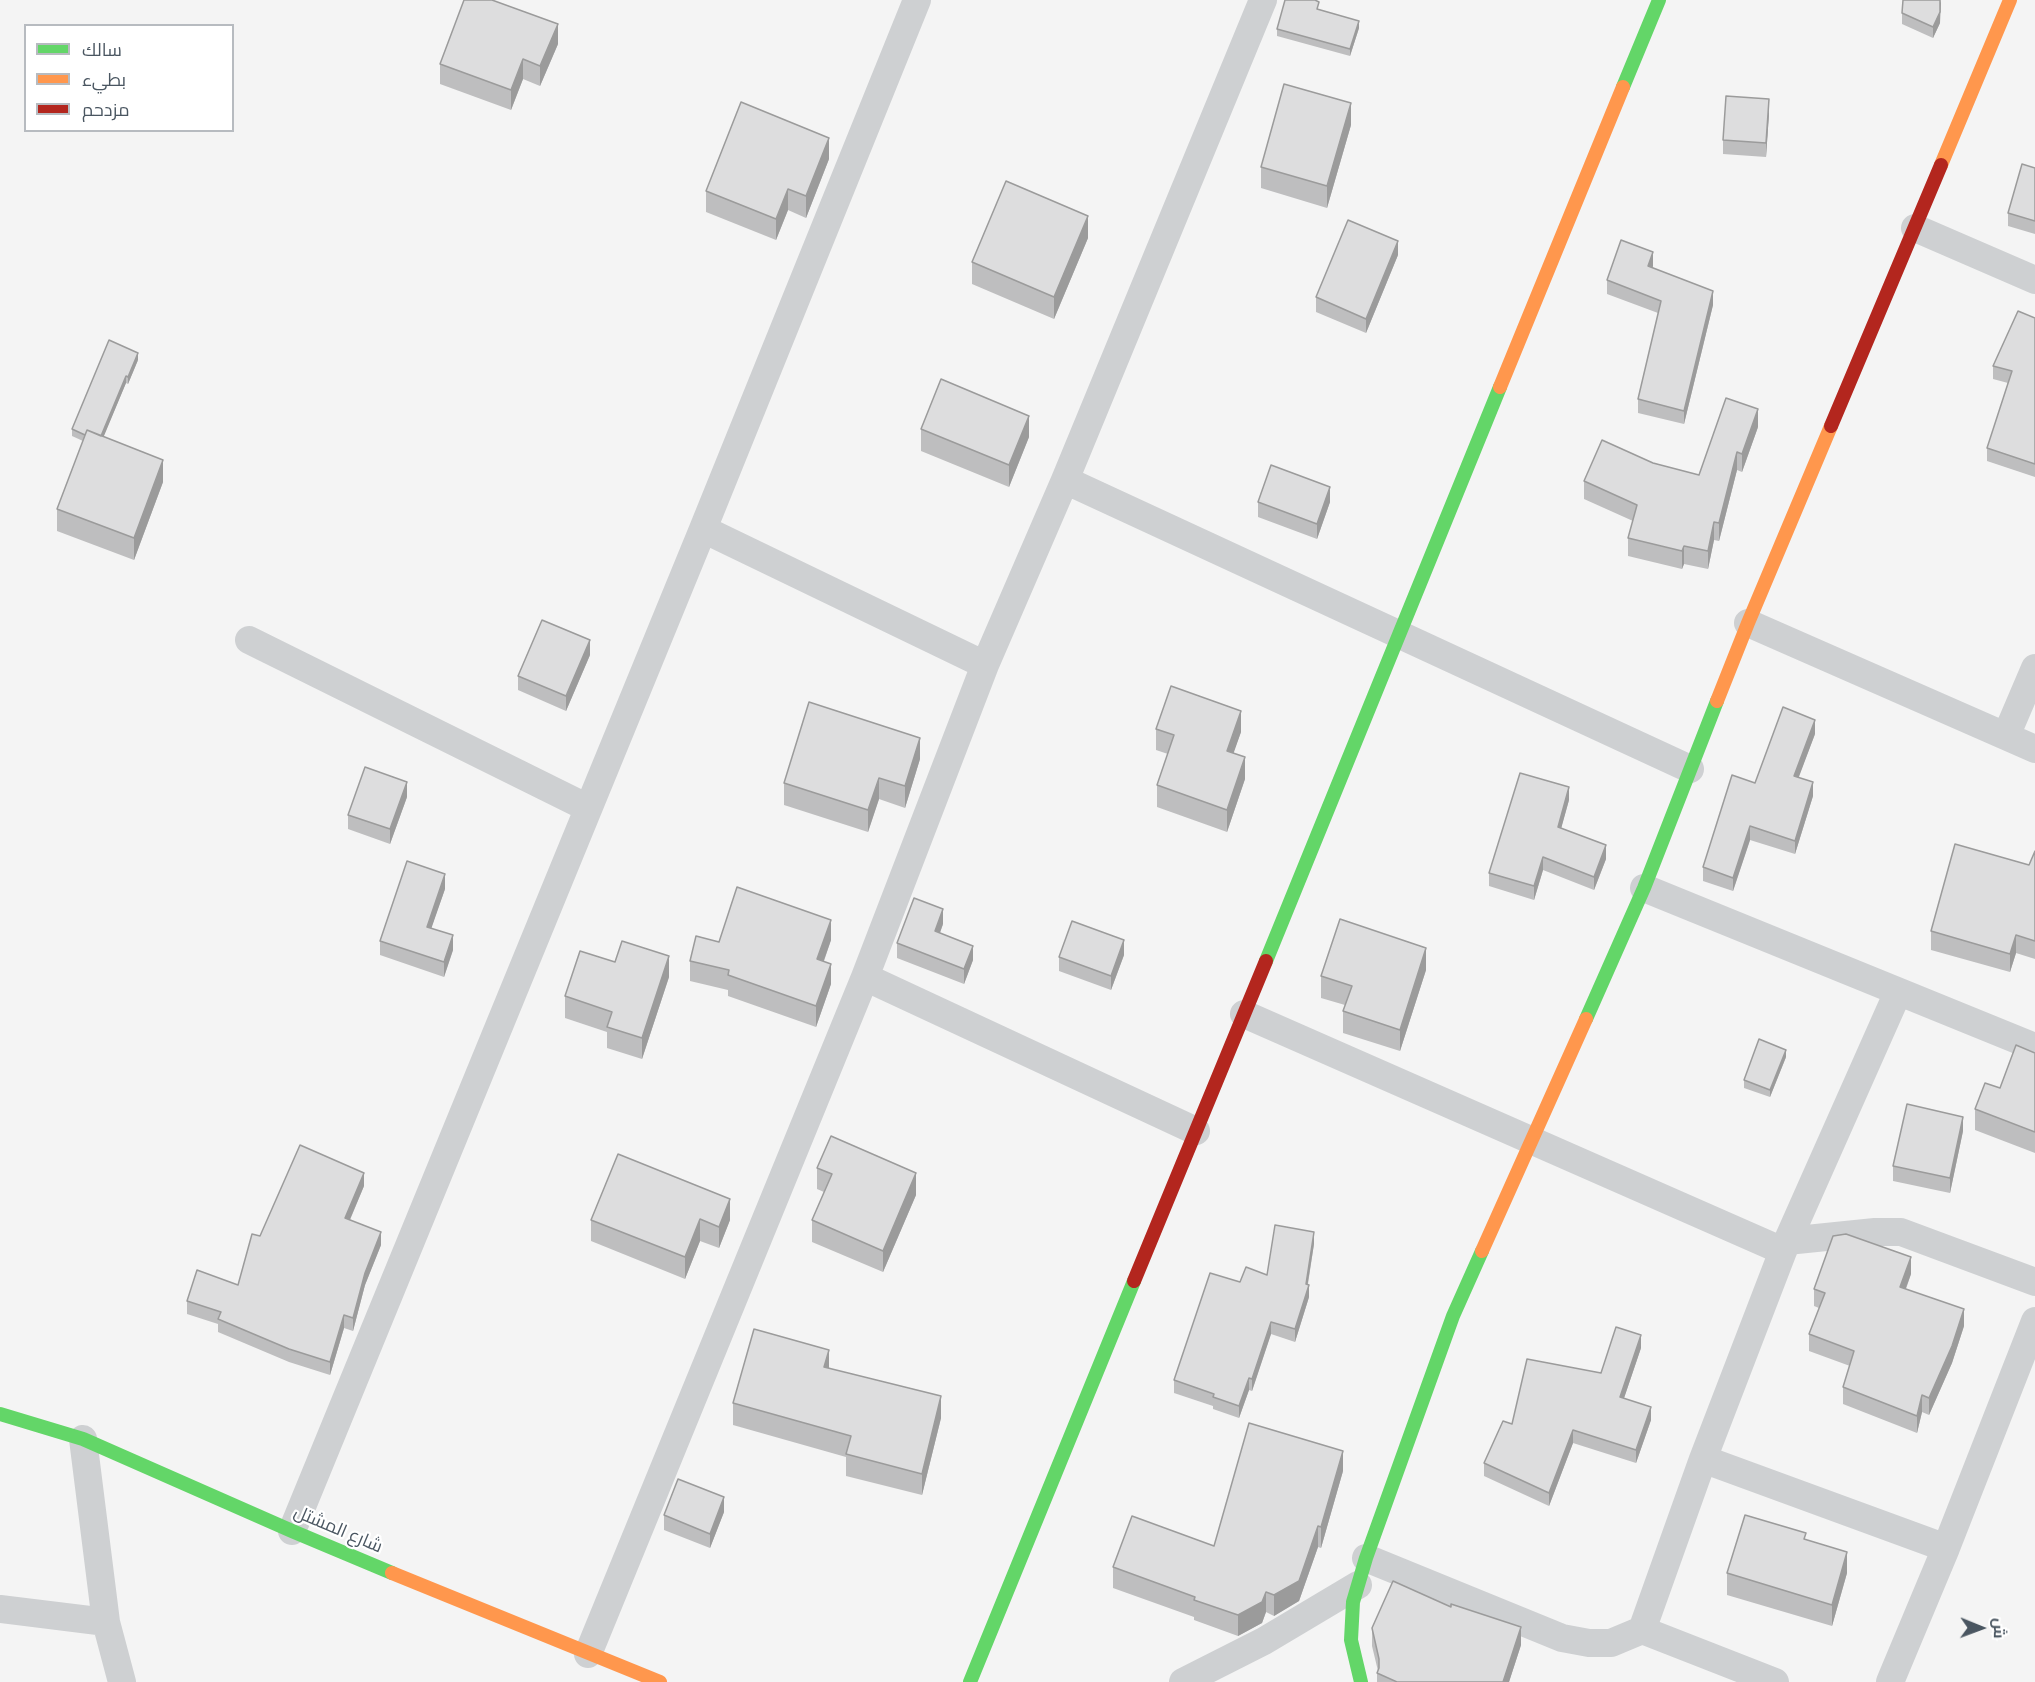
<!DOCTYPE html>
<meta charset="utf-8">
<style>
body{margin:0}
#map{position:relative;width:2035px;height:1682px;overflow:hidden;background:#f4f4f4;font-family:Signika,Cairo,sans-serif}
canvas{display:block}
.legend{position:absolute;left:24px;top:24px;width:210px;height:108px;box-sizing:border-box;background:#fff;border:2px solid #b7bbc0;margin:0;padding:8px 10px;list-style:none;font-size:18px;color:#4a5661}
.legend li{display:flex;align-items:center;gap:12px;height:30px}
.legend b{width:30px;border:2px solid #b7bbc0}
.north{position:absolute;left:1951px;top:1598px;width:60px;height:60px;-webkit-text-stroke:4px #fff;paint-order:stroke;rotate:91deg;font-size:16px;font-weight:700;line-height:24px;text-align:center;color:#4a5661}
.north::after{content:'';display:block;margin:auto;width:21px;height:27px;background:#4a5661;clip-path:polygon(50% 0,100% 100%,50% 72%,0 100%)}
</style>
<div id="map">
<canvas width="2035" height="1682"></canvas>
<ul class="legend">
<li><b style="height:8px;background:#63d668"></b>سالك</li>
<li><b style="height:8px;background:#ff974d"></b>بطيء</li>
<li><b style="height:8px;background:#b3261e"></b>مزدحم</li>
</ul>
<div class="north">ش</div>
</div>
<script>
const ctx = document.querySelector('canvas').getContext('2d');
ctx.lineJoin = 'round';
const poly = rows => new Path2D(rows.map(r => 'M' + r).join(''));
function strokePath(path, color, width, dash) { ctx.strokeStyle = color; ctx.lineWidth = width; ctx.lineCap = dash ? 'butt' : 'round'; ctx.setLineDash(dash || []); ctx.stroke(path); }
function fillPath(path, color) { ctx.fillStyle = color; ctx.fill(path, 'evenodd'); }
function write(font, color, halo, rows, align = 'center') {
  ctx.font = font + ' Signika,Cairo,sans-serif'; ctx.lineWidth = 4.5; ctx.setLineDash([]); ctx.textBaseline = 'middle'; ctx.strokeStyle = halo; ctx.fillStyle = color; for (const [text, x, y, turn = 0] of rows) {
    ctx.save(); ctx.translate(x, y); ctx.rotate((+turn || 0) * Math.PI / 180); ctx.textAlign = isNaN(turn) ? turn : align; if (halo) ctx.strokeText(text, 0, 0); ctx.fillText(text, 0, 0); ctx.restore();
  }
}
const street = poly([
 [1915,228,2035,280],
 [1065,480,1690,769],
 [703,529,985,665],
 [1748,623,2035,749],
 [249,640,588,808],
 [2006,736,2035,668],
 [1644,888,2035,1047],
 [865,977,1196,1131],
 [1244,1014,1783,1251],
 [1787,1241,1875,1232,1901,1232,2035,1282],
 [83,1439,106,1622,122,1682],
 [1703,1459,1946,1548],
 [292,1531,703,529,917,0],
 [1366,1558,1562,1638,1589,1643,1611,1643,1642,1630,1775,1682],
 [0,1609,106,1622],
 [1642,1630,1703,1459,1783,1251,1898,992],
 [588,1654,865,977,985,665,1065,480,1263,0],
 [1183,1682,1264,1641,1358,1585],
 [1890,1682,1946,1548,2035,1321]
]);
const fast = poly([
 [1623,87,1659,0],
 [1266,961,1500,387],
 [1586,1019,1644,888,1717,701],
 [0,1414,83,1439,292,1531,392,1573],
 [970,1682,1134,1281],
 [1361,1682,1351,1640,1353,1602,1366,1558,1453,1316,1482,1251]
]);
const slow = poly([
 [1941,165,2010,0],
 [1500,387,1623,87],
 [1717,701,1748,623,1831,426],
 [1482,1251,1586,1019],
 [392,1573,660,1682]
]);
const jam = poly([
 [1831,426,1941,165],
 [1134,1281,1266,961]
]);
const wall = poly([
 [1319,9,1359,28,1350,56,1277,36,1277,29],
 [1902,13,1940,23,1933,38,1902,24],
 [558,44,540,86,523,79,511,110,440,84,440,64],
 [1769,114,1766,157,1723,154,1723,140],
 [1351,125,1327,208,1261,188,1261,167],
 [829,159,806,218,788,210,776,240,706,212,706,191],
 [2035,168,2035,234,2008,226,2008,213],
 [1088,238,1054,319,972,284,972,262],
 [1398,255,1366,333,1316,312,1316,297],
 [1653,266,1652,268,1713,305,1684,424,1638,413,1638,399,1658,313,1607,294,1607,280],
 [2035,318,2035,477,1987,461,1987,448,2008,383,1993,379,1993,366],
 [138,360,128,384,126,383,103,437,163,482,134,560,57,531,57,509,83,441,72,436,72,429],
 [1758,427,1742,472,1737,470,1719,541,1714,540,1708,569,1684,564,1682,569,1628,556,1628,538,1633,521,1584,499,1584,481,1653,463,1699,475],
 [921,429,1029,437,1009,487,921,451],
 [1258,502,1330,502,1317,539,1258,517],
 [590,655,566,711,518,690,518,676],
 [1156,729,1241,732,1233,753,1245,779,1227,832,1157,807,1157,785,1168,754,1156,750],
 [1815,734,1798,778,1813,796,1795,854,1750,840,1733,891,1703,881,1703,867,1755,783],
 [920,759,905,808,879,799,868,832,784,805,784,783],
 [407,797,390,844,348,829,348,815],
 [1569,800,1561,828,1606,859,1594,890,1543,870,1534,900,1489,886,1489,873],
 [2035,851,2035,959,2016,953,2010,972,1931,950,1931,931,2029,865],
 [445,889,431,928,453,950,444,977,380,955,380,941],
 [943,924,940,933,973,960,964,984,897,958,897,943],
 [831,940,824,961,831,984,816,1027,728,996,728,990,690,981,690,961,719,942],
 [1124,955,1111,990,1059,971,1059,957],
 [615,962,669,977,642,1059,607,1048,607,1032,565,1018,565,996],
 [1426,970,1400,1051,1343,1033,1343,1011,1345,1005,1321,998,1321,976],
 [2035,1053,2035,1153,1975,1130,1975,1109,2000,1088],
 [1786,1057,1770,1097,1744,1088,1744,1080],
 [1963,1131,1950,1193,1893,1181,1893,1166],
 [618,1154,730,1220,719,1248,700,1241,685,1279,591,1241,591,1220],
 [817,1168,916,1195,883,1272,812,1242,812,1220,824,1192,817,1189],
 [364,1186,350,1220,381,1245,365,1285,353,1331,344,1328,330,1375,289,1362,218,1332,218,1324,187,1314,187,1301,238,1285,260,1236],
 [1314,1244,1308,1284,1309,1297,1295,1342,1271,1334,1252,1391,1249,1390,1239,1418,1213,1409,1213,1406,1174,1393,1174,1380,1240,1282,1267,1275],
 [1911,1274,1906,1289,1964,1326,1952,1363,1929,1415,1922,1412,1917,1433,1843,1404,1843,1387,1850,1366,1809,1351,1809,1334,1819,1308,1814,1306,1814,1289],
 [1641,1348,1624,1398,1651,1420,1636,1463,1573,1443,1549,1506,1484,1476,1484,1463,1512,1424,1601,1373],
 [829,1368,941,1418,922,1495,846,1476,846,1457,733,1425,733,1403],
 [1343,1471,1321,1548,1318,1547,1299,1601,1274,1616,1266,1612,1262,1623,1238,1636,1194,1620,1194,1617,1113,1588,1113,1567,1214,1546],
 [724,1512,710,1548,664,1530,664,1515],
 [1806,1539,1847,1573,1832,1626,1727,1595,1727,1573],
 [1372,1628,1521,1645,1509,1682,1377,1682,1377,1673,1378,1671,1372,1646]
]);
const shadedWall = poly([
 [1941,0,1940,23,1933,38,1933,27],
 [1359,21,1359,28,1350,56,1350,49],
 [558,24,558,44,540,86,540,66],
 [523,59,523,79,511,110,511,90],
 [1769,99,1769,114,1766,157,1766,143],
 [1351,103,1351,125,1327,208,1327,186],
 [829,138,829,159,806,218,806,196],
 [788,189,788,210,776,240,776,219],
 [1088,216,1088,238,1054,319,1054,297],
 [1398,241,1398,255,1366,333,1366,319],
 [1653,252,1653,266,1648,280,1648,266],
 [1713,291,1713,305,1684,424,1684,411],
 [138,353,138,360,128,384,128,377],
 [126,376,126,383,99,448,99,440],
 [1758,409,1758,427,1742,472,1742,454],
 [1029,416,1029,437,1009,487,1009,465],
 [1737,452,1737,470,1719,541,1719,523],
 [163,460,163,482,134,560,134,538],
 [1330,487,1330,502,1317,539,1317,524],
 [1714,522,1714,540,1708,569,1708,551],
 [1684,546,1684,564,1682,569,1682,551],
 [590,640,590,655,566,711,566,696],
 [1241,711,1241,732,1227,772,1227,751],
 [1815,720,1815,734,1794,790,1794,776],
 [920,738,920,759,905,808,905,786],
 [1245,757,1245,779,1227,832,1227,810],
 [879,778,879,799,868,832,868,810],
 [407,782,407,797,390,844,390,829],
 [1813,782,1813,796,1795,854,1795,841],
 [1569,787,1569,800,1558,840,1558,827],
 [1750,826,1750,840,1733,891,1733,878],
 [1606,845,1606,859,1594,890,1594,877],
 [1543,857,1543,870,1534,900,1534,886],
 [445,874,445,889,427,941,427,927],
 [943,909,943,924,935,946,935,931],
 [831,920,831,940,817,980,817,959],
 [453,935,453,950,444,977,444,962],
 [2016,935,2016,953,2010,972,2010,954],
 [1124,940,1124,955,1111,990,1111,976],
 [973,946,973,960,964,984,964,969],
 [1426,948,1426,970,1400,1051,1400,1030],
 [669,956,669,977,642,1059,642,1038],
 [831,964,831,984,816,1027,816,1006],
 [1786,1050,1786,1057,1770,1097,1770,1090],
 [1963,1117,1963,1131,1950,1193,1950,1178],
 [364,1173,364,1186,345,1231,345,1218],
 [916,1173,916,1195,883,1272,883,1251],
 [730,1199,730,1220,719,1248,719,1227],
 [700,1219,700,1241,685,1279,685,1257],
 [381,1232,381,1245,365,1285,353,1331,353,1318,365,1273],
 [1314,1232,1314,1244,1306,1294,1309,1285,1309,1297,1295,1342,1295,1329,1306,1284],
 [1911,1257,1911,1274,1900,1304,1900,1287],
 [1964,1309,1964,1326,1952,1363,1929,1415,1929,1398],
 [344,1315,344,1328,330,1375,330,1362],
 [1271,1322,1271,1334,1252,1391,1252,1379],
 [1641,1335,1641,1348,1620,1410,1620,1397],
 [829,1350,829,1371,824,1367],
 [1249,1378,1249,1390,1239,1418,1239,1406],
 [1922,1395,1922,1412,1917,1433,1917,1416],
 [941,1396,941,1418,922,1495,922,1474],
 [1651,1407,1651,1420,1636,1463,1636,1450],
 [1573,1430,1573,1443,1549,1506,1549,1493],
 [1343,1451,1343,1471,1321,1548,1321,1527],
 [724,1497,724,1512,710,1548,710,1534],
 [1318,1526,1318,1547,1299,1601,1274,1616,1274,1595],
 [1847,1552,1847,1573,1832,1626,1832,1605],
 [1266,1592,1266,1612,1262,1623,1238,1636,1238,1615],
 [1521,1627,1521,1645,1509,1682,1503,1682]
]);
const building = poly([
 [464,0,492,0,558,24,540,66,523,59,511,90,440,64,464,0],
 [1285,0,1315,0,1319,2,1317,9,1359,21,1350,49,1277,29,1285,0],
 [1903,0,1940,0,1940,12,1933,27,1902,13,1903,0],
 [1284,84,1351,103,1327,186,1261,167,1284,84],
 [1726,96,1769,99,1766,143,1723,140,1726,96],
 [741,102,829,138,806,196,788,189,776,219,706,191,741,102],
 [2022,164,2035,168,2035,221,2008,213,2022,164],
 [1006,181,1088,216,1054,297,972,262,1006,181],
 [1348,220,1398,241,1366,319,1316,297,1348,220],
 [1621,240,1653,252,1648,266,1713,291,1684,411,1638,399,1661,301,1607,280,1621,240],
 [2018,311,2035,318,2035,464,1987,448,2012,371,1993,366,2018,311],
 [109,340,138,353,128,377,126,376,101,436,87,430,85,435,72,429,109,340],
 [941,379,1029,416,1009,465,921,429,941,379],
 [1726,398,1758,409,1742,454,1737,452,1719,523,1714,522,1708,551,1684,546,1682,551,1628,538,1637,505,1584,481,1602,440,1653,463,1699,475,1726,398],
 [87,430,163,460,134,538,57,509,87,430],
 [1271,465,1330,487,1317,524,1258,502,1271,465],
 [542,620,590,640,566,696,518,676,542,620],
 [1171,686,1241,711,1227,751,1245,757,1227,810,1157,785,1174,735,1156,729,1171,686],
 [809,702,920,738,905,786,879,778,868,810,784,783,809,702],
 [1783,707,1815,720,1794,776,1813,782,1795,841,1750,826,1733,878,1703,867,1732,775,1755,783,1783,707],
 [365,767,407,782,390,829,348,815,365,767],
 [1520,773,1569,787,1558,827,1606,845,1594,877,1543,857,1534,886,1489,873,1520,773],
 [1955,844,2029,865,2035,851,2035,941,2016,935,2010,954,1931,931,1955,844],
 [407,861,445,874,427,927,453,935,444,962,380,941,407,861],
 [737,887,831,920,817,959,831,964,816,1006,728,975,729,970,690,961,696,936,719,942,737,887],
 [914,898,943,909,935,931,973,946,964,969,897,943,914,898],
 [1340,919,1426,948,1400,1030,1343,1011,1352,986,1321,976,1340,919],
 [1072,921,1124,940,1111,976,1059,957,1072,921],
 [622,941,669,956,642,1038,607,1027,612,1012,565,996,580,951,615,962,622,941],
 [1759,1039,1786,1050,1770,1090,1744,1080,1759,1039],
 [2016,1045,2035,1053,2035,1132,1975,1109,1985,1083,2000,1088,2016,1045],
 [1907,1104,1963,1117,1950,1178,1893,1166,1907,1104],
 [831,1136,916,1173,883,1251,812,1220,832,1174,817,1168,831,1136],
 [300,1145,364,1173,345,1218,381,1232,365,1273,353,1318,344,1315,330,1362,289,1349,218,1319,221,1312,187,1301,197,1270,238,1285,252,1234,260,1236,300,1145],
 [618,1154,730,1199,719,1227,700,1219,685,1257,591,1220,618,1154],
 [1275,1225,1314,1232,1306,1284,1309,1285,1295,1329,1271,1322,1252,1379,1249,1378,1239,1406,1213,1397,1214,1394,1174,1380,1210,1273,1240,1282,1246,1267,1267,1275,1275,1225],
 [1846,1234,1911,1257,1900,1287,1964,1309,1952,1346,1929,1398,1922,1395,1917,1416,1843,1387,1854,1351,1809,1334,1825,1293,1814,1289,1833,1236,1846,1234],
 [1616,1327,1641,1335,1620,1397,1651,1407,1636,1450,1573,1430,1549,1493,1484,1463,1503,1421,1512,1424,1527,1359,1601,1373,1616,1327],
 [754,1329,829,1350,824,1367,941,1396,922,1474,846,1454,851,1436,733,1403,754,1329],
 [1249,1423,1343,1451,1321,1527,1318,1526,1299,1581,1274,1595,1266,1592,1262,1602,1238,1615,1194,1600,1195,1597,1113,1567,1132,1516,1214,1546,1249,1423],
 [678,1479,724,1497,710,1534,664,1515,678,1479],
 [1745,1515,1806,1533,1804,1539,1847,1552,1832,1605,1727,1573,1745,1515],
 [1393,1581,1451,1607,1451,1604,1521,1627,1503,1682,1397,1682,1377,1673,1379,1668,1379,1659,1372,1628,1393,1581]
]);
const streetNames = [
 ["شارع المشتل",338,1530,23]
];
strokePath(street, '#ced0d2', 28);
strokePath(fast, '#63d668', 14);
strokePath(slow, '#ff974d', 14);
strokePath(jam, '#b3261e', 14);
fillPath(wall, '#bebebf');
fillPath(shadedWall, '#9b9b9b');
fillPath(building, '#ddddde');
strokePath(building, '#9b9b9b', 1.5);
write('18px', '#4a5661', '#fff', streetNames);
</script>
